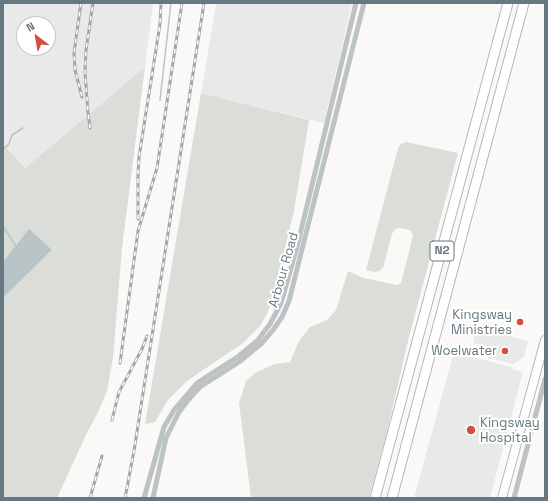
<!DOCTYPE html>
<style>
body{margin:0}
#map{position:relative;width:548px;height:501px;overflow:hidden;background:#faf9f8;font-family:"Space Grotesk",sans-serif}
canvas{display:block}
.frame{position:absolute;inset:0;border:4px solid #677980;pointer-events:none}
.north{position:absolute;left:16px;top:16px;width:40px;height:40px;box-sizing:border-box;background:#fff;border:1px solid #c2c9cc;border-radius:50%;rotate:329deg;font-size:11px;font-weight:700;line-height:16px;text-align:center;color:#677980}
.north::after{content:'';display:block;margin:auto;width:14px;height:18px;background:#d14e41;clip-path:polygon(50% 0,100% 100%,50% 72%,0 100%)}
</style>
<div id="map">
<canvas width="548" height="501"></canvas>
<div class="frame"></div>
<div class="north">N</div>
</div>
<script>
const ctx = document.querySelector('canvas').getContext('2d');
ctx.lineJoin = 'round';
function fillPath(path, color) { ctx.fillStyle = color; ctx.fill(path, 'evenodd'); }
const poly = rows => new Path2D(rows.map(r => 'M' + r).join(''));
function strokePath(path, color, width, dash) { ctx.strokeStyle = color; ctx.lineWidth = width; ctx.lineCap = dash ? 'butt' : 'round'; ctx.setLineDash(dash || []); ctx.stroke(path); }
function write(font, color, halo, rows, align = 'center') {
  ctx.font = font + ' "Space Grotesk",sans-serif'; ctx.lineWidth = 4; ctx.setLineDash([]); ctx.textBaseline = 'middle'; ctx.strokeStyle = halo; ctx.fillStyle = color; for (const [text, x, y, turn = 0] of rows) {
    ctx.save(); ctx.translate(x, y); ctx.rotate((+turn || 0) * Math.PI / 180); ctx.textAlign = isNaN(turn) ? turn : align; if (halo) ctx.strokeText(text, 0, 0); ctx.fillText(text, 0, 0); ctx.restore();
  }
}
const built = poly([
 [3,3,153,3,145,67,25,168,3,144],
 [24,24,48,24,48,48,24,48],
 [216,3,352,3,324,123,201,93],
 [477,328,528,341,524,357,513,364,489,358,482,345,473,343],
 [454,352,511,367,511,369,523,372,490,498,414,498]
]);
const green = poly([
 [145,67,122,248,113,358,107,391,99,410,85,437,57,498,3,498,3,298,52,250,3,263,3,144,25,168],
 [201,93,309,120,294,211,272,301,267,314,260,326,243,343,187,381,168,400,155,422,145,424],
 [406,142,458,153,408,341,386,436,369,498,251,498,239,403,246,381,255,373,275,364,290,362,299,341,310,327,327,320,336,310,348,271,364,278,397,285,401,283,413,236,411,231,406,229,400,228,395,229,392,234,383,268,379,271,374,272,366,270,398,148,401,144]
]);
const water = poly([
 [29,229,52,250,3,298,3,262]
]);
const stream = poly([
 [160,100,171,3],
 [3,149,9,144,12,135,23,128],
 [3,200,3,202],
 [3,226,17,248]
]);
const street = poly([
 [144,498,164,427,174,410,197,383,239,356,258,340,270,324,281,303,297,247,356,3],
 [153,498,166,438,179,412,189,399,200,387,239,362,262,343,273,330,282,317,289,301,364,3],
 [514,498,545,379]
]);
const primary = poly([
 [502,498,545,340]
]);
const highway = poly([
 [375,498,508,3],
 [392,498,524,3]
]);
const rail = poly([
 [81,3,74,53,75,70,82,97],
 [90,128,88,113,85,72,86,50,93,3],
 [138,219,138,174,139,157,160,24,161,3],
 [120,363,138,231,157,168,182,3],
 [112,420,119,392,142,349,147,336],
 [90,498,102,456],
 [125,498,134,451,204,3]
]);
const markers = [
 [520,322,4,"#d14e41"],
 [505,351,4,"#d14e41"],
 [471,430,5,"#d14e41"]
];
const shields = [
 [442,251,24]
];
const shieldNames = [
 ["N2",442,251]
];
const streetNames = [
 ["Arbour Road",284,270,-74]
];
const poiNames = [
 ["Kingsway",512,315],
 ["Ministries",512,330],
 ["Woelwater",497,351],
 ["Kingsway",480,423,"left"],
 ["Hospital",480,438,"left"]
];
fillPath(built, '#e8e9e8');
fillPath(green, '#dbded8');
fillPath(water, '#b8c4c6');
strokePath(stream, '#b8c4c6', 1.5);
strokePath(primary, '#b3b9bc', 10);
strokePath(highway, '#b3b8bb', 11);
strokePath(street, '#bdc3c5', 5);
strokePath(primary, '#fff', 8);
strokePath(highway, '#fff', 9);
strokePath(rail, '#a0a8ac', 3);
strokePath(rail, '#fff', 1.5, [4.5]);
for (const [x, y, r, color] of markers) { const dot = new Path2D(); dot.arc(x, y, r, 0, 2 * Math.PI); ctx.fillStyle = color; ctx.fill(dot); strokePath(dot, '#fff', 1.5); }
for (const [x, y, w] of shields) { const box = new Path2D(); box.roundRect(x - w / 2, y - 10, w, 20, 3); ctx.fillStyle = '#fff'; ctx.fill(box); strokePath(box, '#677980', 1); }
write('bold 12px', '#677980', null, shieldNames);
write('13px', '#677980', '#fff', streetNames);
write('13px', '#677980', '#fff', poiNames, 'right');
</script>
